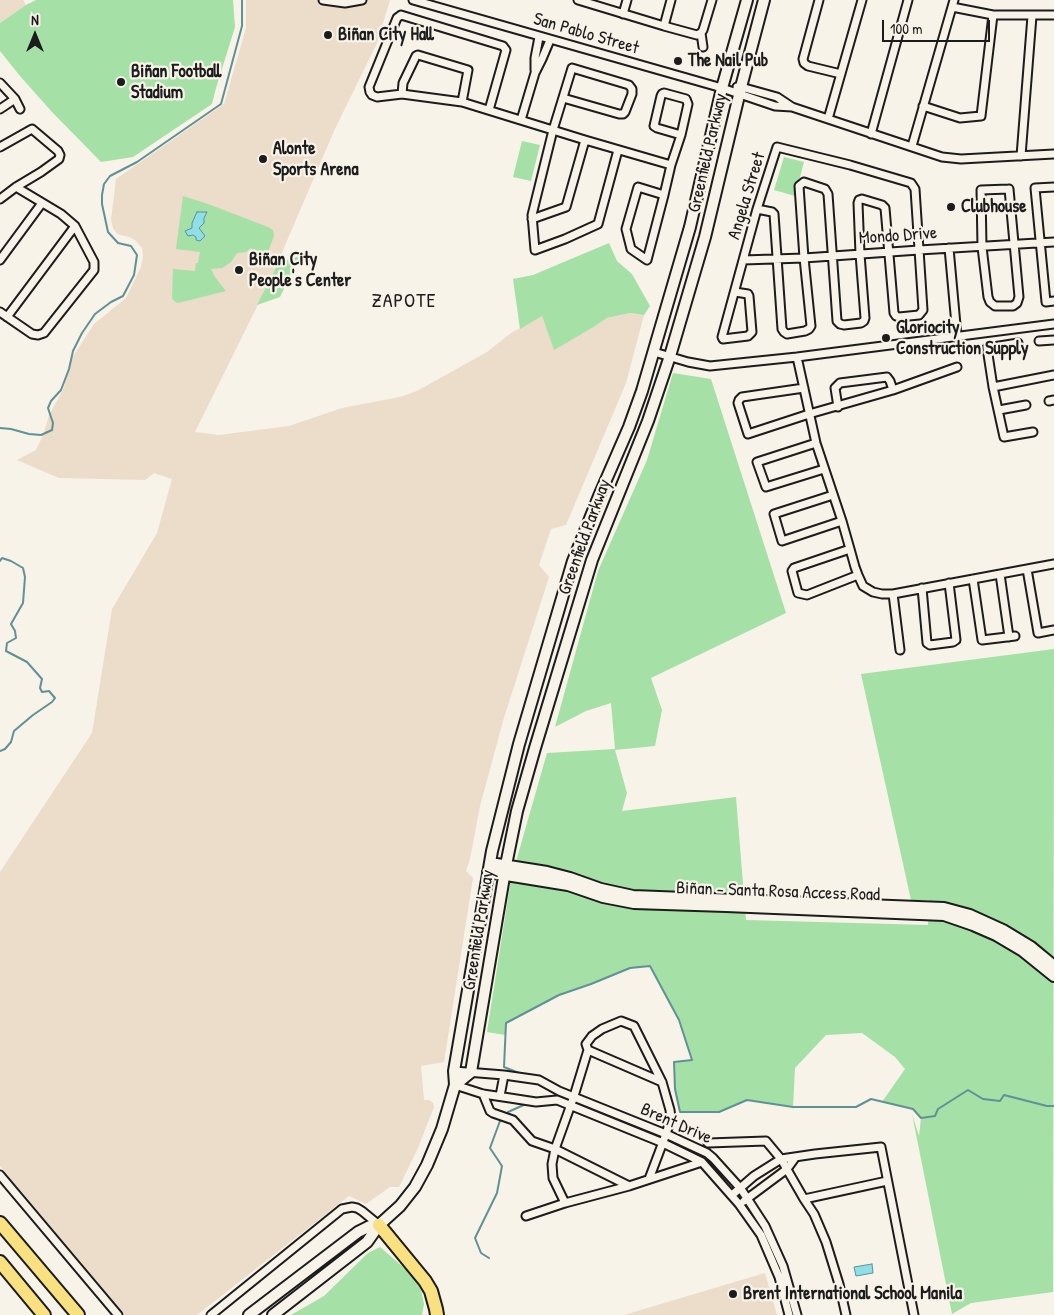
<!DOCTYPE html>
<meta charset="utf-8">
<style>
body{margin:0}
#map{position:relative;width:1054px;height:1315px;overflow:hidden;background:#f7f3e8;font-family:"Patrick Hand",sans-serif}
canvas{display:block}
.north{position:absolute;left:10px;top:10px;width:50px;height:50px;-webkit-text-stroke:4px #f7f3e8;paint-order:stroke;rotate:0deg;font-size:14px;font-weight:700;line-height:20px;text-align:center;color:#1c1c1c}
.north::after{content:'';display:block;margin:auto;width:18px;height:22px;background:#1c1c1c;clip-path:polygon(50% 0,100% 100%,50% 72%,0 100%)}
.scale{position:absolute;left:882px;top:20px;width:108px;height:22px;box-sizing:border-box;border:2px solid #1c1c1c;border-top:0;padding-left:6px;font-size:15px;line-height:18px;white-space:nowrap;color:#1c1c1c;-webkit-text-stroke:4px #f7f3e8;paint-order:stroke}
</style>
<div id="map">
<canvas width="1054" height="1315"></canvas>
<div class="north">N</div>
<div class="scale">100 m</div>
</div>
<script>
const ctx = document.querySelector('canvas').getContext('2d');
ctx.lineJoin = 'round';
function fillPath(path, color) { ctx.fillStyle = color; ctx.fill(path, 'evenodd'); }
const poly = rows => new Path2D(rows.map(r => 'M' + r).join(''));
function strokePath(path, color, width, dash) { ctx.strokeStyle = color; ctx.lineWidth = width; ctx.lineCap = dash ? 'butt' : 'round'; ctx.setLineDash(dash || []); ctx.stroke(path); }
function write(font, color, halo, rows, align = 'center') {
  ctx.font = font + ' "Patrick Hand",sans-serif'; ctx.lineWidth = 4.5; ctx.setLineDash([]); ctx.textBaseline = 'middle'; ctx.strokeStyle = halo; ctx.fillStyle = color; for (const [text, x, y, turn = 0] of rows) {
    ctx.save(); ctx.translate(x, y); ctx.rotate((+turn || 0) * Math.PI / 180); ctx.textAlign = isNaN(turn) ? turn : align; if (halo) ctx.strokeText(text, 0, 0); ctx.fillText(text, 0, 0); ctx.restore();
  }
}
const built = poly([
 [0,0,23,0,26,5,0,23],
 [246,0,390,0,377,43,334,131,283,250,281,258,195,432,219,435,289,426,342,408,400,397,417,391,487,352,511,333,542,316,554,349,592,328,607,318,630,313,644,315,626,383,566,525,551,529,539,565,549,577,503,721,480,806,470,859,466,871,473,878,444,1062,421,1066,424,1100,429,1100,433,1103,434,1107,418,1148,399,1187,390,1187,366,1204,349,1196,197,1315,125,1315,0,1166,0,872,92,733,112,609,157,533,172,479,154,473,145,480,59,478,17,460,36,450,44,433,49,415,64,388,70,361,94,324,126,298,141,267,143,257,142,248,135,240,129,237,117,234,113,228,111,220,116,179,224,104,246,28],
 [765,1273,777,1315,624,1315]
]);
const green = poly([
 [36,0,233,0,235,27,216,88,212,104,133,157,101,162,52,112,20,76,0,51,0,23,26,5],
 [522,141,540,145,531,181,513,177],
 [784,157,804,162,795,196,774,190],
 [183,196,208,204,268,227,273,230,274,236,264,263,251,248,246,252,237,253,231,262,222,268,211,269,215,277,226,291,178,303,174,301,172,298,173,269,195,271,196,263,198,263,200,252,176,249],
 [609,243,617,261,632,274,650,306,644,315,630,313,607,318,592,328,554,350,542,316,520,329,513,279,533,275],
 [300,256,280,297,257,305,281,258,287,260],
 [673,373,711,379,786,613,651,678,662,710,655,746,615,750,627,793,622,811,736,797,746,920,928,925,929,900,911,900,861,674,1054,649,1053,1292,971,1303,952,1314,912,1114,919,1136,921,1118,913,1109,882,1102,905,1069,895,1057,862,1033,826,1035,795,1068,793,1107,747,1100,719,1112,680,1112,675,1089,674,1062,692,1060,679,1020,650,966,630,968,591,984,559,995,506,1023,505,1035,487,1032,511,879,547,753,615,749,611,703,586,711,555,727,598,571,647,460],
 [380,1247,410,1273,421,1290,424,1304,422,1315,291,1315,324,1296,368,1253]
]);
const water = poly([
 [197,212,207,212,204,218,204,223,199,228,205,236,200,241,196,240,196,237,193,235,188,236,185,231,192,228,192,223,197,212],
 [872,1264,873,1273,856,1276,854,1267,872,1264]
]);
const stream = poly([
 [0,428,11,429,29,434,41,435,52,430,53,423,48,408,51,401,61,390,69,369,73,351,82,333,95,314,111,302,123,296,134,275,137,255,131,246,118,243,108,232,102,204,102,195,104,184,110,176,137,162,221,104,242,26,242,0],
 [0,561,2,558,11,561,23,568,25,577,23,603,11,624,15,631,16,638,7,643,6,651,27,662,42,679,40,688,42,692,49,691,55,698,52,702,33,715,14,731,11,742,5,749,0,751],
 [524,1075,504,1067,506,1023,559,995,591,984,630,968,650,966,679,1020,692,1060,674,1062,675,1089,680,1112,719,1112,747,1100,793,1107,856,1107,871,1099,913,1109,921,1118,935,1116,938,1109,968,1090,983,1099,1000,1101,1004,1095,1047,1106,1054,1106],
 [508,1112,526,1104],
 [489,1258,481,1253,475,1238,497,1193,502,1166,490,1148,500,1121]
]);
const street = poly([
 [323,0,345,3,362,0],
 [413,0,722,88,775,106,792,107],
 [578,0,664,26,697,35,701,33,703,47],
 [819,0,803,59,804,63,808,66,841,74],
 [952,7,993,15,1054,15],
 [623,14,627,0],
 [664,26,671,0],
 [701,33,703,30,712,0],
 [535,70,535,58,539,37],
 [0,83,15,99,20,109],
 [737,87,741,87,777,97,792,107,942,157,961,159,1054,154],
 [402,94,403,83,416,56,418,55,468,70,462,102],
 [563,98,619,114,623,114,625,112,632,94,632,89,629,85,572,68,553,130,532,215,535,250,565,239,598,224,618,150],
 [923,106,960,118,981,116,993,15],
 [0,109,15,99],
 [489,110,506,50,503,46,401,15,397,18,369,87,370,92,372,95,377,97,402,94,462,102,585,140,671,165],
 [828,119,862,0],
 [521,120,535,73,542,59,550,40],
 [871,134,908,0],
 [912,146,954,0],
 [0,147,32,129,58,151,60,155,59,159,41,172,16,187,0,199],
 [1021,156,1032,16],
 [1054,187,1035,188,1046,302,1054,301],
 [1009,189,1019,297,1017,303,1013,306,995,306,990,302,988,297,982,247,981,190,1009,189],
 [664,195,638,187,626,229,631,249,647,260,664,195,671,165,681,135,688,104,686,99,664,93,662,94,661,96,654,126,657,128,681,135],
 [532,219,566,207,585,140],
 [949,248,957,336],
 [0,260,42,203],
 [743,260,804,258,919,250,1054,242],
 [735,292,748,294,749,296,752,332,748,336,723,339,722,337,757,209,777,147,850,165,911,183,915,189,923,310,919,315,899,317,896,316,894,313,885,208,882,205,862,199,859,200,858,203,860,254,865,318,864,321,861,323,844,325,840,324,837,321,828,194,825,189,804,182,799,186,804,258,811,326,809,329,805,331,787,334,784,332,782,329,774,214,772,212,757,209],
 [0,312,32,334,38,335,44,333,94,270,94,262,75,226,61,214,16,187],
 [7,317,75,226],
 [1039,341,1054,340],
 [1018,343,987,348,993,387,1004,437,1033,432],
 [654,352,688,362,710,366,797,357,1054,324],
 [797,357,816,443,842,521,850,549,855,567,858,575,807,595,798,593,792,571,794,568,850,549],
 [993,387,1054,375],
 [804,388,742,397,739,400,738,403,748,434,809,414,893,390,957,367],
 [1049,401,1054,400],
 [838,407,835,388,840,383,887,377,890,381,893,390],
 [999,410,1026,405],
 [816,443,757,462,766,487,824,469],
 [833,495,774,514,782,541,842,521],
 [1027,569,1038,633,1054,630],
 [1000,574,1009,637],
 [858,575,863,586,873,592,882,594,893,594,1054,564],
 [973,579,982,640,1015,636],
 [922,588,927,643,930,645,953,642,956,640,949,583],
 [893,594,900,650],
 [588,1050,662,1082],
 [454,1071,504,1075,539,1080,559,1091,666,1134,707,1153,713,1158,741,1189,765,1226,783,1266,797,1315],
 [455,1085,483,1094,510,1098,536,1102,557,1100,663,1143,702,1162,739,1204,761,1235,779,1277,789,1315],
 [483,1094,490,1111,493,1113,513,1120,532,1141,555,1149,629,1186],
 [500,1096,504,1075],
 [708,1143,766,1141,781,1159,804,1199],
 [0,1175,118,1315],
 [732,1195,754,1176,781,1159,815,1154,881,1147,914,1315],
 [744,1201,787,1169,795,1158],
 [565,1203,553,1178,552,1164,555,1149,574,1096,588,1050,586,1044,592,1036,602,1029,621,1021,634,1026,662,1082,670,1110,671,1118,666,1134,649,1179],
 [526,1216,565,1203,629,1186,702,1162],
 [211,1315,342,1209,352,1207,357,1208,362,1211,379,1225],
 [846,1315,839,1284,826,1242,814,1214,804,1199,887,1181]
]);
const secondary = poly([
 [490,863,547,872,570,878,601,889,633,896,944,908,970,915,1003,930,1031,947,1054,966],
 [488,872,568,885,603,897,634,903,726,906,944,915,973,925,996,935,1023,951,1054,976],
 [455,1085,471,1072,506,865,517,811,535,748,592,560,648,421,670,356,705,237,741,87,764,0],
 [249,1315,358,1232,370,1226,379,1225],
 [273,1315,367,1242,379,1225,400,1206,415,1187,427,1165,442,1129,455,1085,454,1071,492,851,519,744,573,561,599,496,629,427,642,391,690,227,722,88,747,0]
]);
const highway = poly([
 [0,1223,78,1315],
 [379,1225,425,1281,431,1291,436,1309,437,1315],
 [0,1262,44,1315]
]);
const markers = [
 [328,35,5,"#1c1c1c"],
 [678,61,5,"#1c1c1c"],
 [121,82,5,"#1c1c1c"],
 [263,159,5,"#1c1c1c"],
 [951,207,5,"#1c1c1c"],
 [239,270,5,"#1c1c1c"],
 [886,338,5,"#1c1c1c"],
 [733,1294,5,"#1c1c1c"]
];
const streetNames = [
 ["San Pablo Street",586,34,16],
 ["Greenfield Parkway",708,153,-77],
 ["Angela Street",747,196,-73],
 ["Mondo Drive",898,236,-4],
 ["Greenfield Parkway",585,537,-70],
 ["Biñan - Santa Rosa Access Road",778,892,2],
 ["Greenfield Parkway",479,930,-81],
 ["Brent Drive",676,1124,24]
];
const poiNames = [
 ["Biñan City Hall",338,35],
 ["The Nail Pub",688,61],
 ["Biñan Football",131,72],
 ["Stadium",131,93],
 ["Alonte",273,149],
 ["Sports Arena",273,170],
 ["Clubhouse",961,207],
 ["Biñan City",249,260],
 ["People's Center",249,281],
 ["Gloriocity",896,328],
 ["Construction Supply",896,349],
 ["Brent International School Manila",743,1294]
];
const quarterNames = [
 ["ZAPOTE",404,302]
];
fillPath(built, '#ecdcca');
fillPath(green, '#a5e0a6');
fillPath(water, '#8edfe7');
strokePath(water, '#609196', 1);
strokePath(stream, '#609196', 2);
strokePath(street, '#1c1c1c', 11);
strokePath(secondary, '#1c1c1c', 14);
strokePath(highway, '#1c1c1c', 16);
strokePath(street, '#f7f3e8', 7);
strokePath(secondary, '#f7f3e8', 10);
strokePath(highway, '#f9e181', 12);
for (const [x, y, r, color] of markers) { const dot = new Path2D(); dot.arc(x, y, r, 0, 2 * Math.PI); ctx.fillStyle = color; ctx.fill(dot); strokePath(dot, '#f7f3e8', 2); }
write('18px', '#1c1c1c', '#f7f3e8', streetNames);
write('bold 18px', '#1c1c1c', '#f7f3e8', poiNames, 'left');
ctx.letterSpacing = '1px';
write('20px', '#1c1c1c', '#f7f3e8', quarterNames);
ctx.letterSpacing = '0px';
</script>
